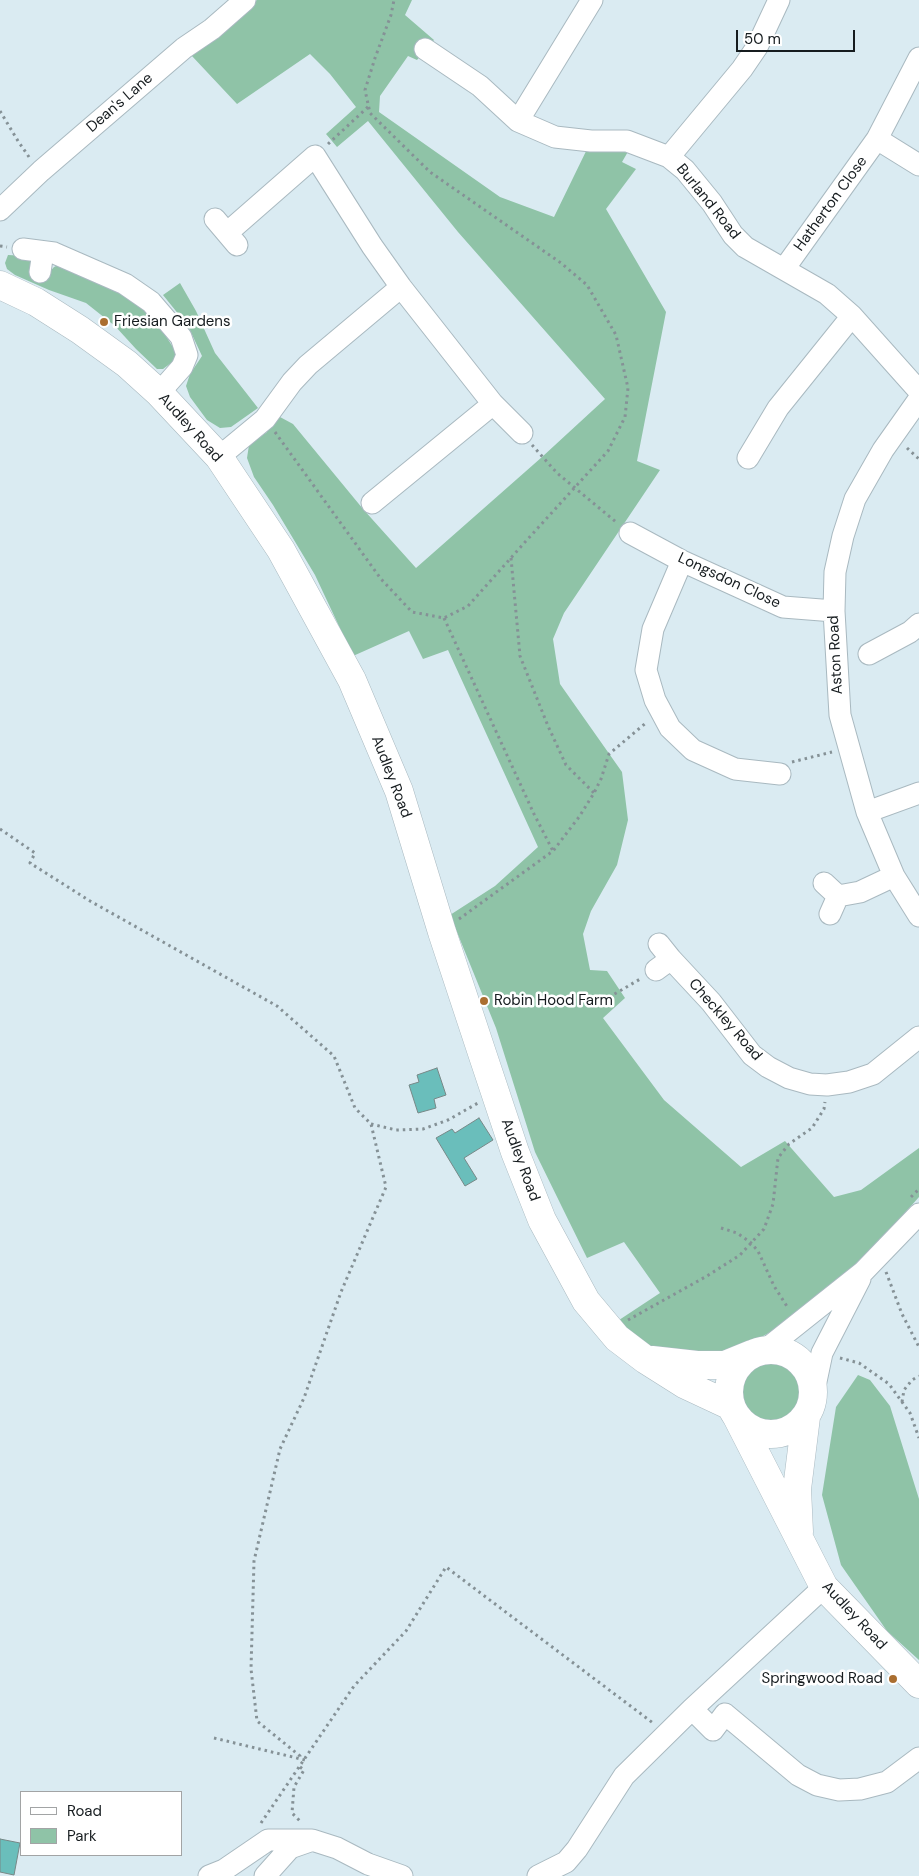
<!DOCTYPE html>
<style>
body{margin:0}
#map{position:relative;width:919px;height:1876px;overflow:hidden;background:#daebf2;font-family:"DM Sans",sans-serif}
canvas{display:block}
.legend{position:absolute;left:20px;top:1791px;width:162px;height:65px;box-sizing:border-box;background:#fff;border:1px solid #a2a4a5;margin:0;padding:6px 9px;list-style:none;font-size:15px;color:#161c1f}
.legend li{display:flex;align-items:center;gap:10px;height:25px}
.legend b{width:25px;border:1px solid #a2a4a5}
.scale{position:absolute;left:736px;top:30px;width:119px;height:22px;box-sizing:border-box;border:2px solid #161c1f;border-top:0;padding-left:6px;font-size:15px;line-height:18px;white-space:nowrap;color:#161c1f;-webkit-text-stroke:4px #fff;paint-order:stroke}
</style>
<div id="map">
<canvas width="919" height="1876"></canvas>
<ul class="legend">
<li><b style="height:6px;background:#fff"></b>Road</li>
<li><b style="height:14px;background:#8fc3a7"></b>Park</li>
</ul>
<div class="scale">50 m</div>
</div>
<script>
const ctx = document.querySelector('canvas').getContext('2d');
ctx.lineJoin = 'round';
function fillPath(path, color) { ctx.fillStyle = color; ctx.fill(path, 'evenodd'); }
const poly = rows => new Path2D(rows.map(r => 'M' + r).join(''));
function strokePath(path, color, width, dash) { ctx.strokeStyle = color; ctx.lineWidth = width; ctx.lineCap = dash ? 'butt' : 'round'; ctx.setLineDash(dash || []); ctx.stroke(path); }
function write(font, color, halo, rows, align = 'center') {
  ctx.font = font + ' "DM Sans",sans-serif'; ctx.lineWidth = 5; ctx.setLineDash([]); ctx.textBaseline = 'middle'; ctx.strokeStyle = halo; ctx.fillStyle = color; for (const [text, x, y, turn = 0] of rows) {
    ctx.save(); ctx.translate(x, y); ctx.rotate((+turn || 0) * Math.PI / 180); ctx.textAlign = isNaN(turn) ? turn : align; if (halo) ctx.strokeText(text, 0, 0); ctx.fillText(text, 0, 0); ctx.restore();
  }
}
const green = poly([
 [257,0,412,0,405,15,434,40,417,60,408,56,380,96,379,112,500,197,554,217,591,141,633,143,622,162,636,169,606,209,666,312,637,461,660,470,564,613,553,639,560,684,622,772,628,820,617,865,591,911,583,934,590,970,607,971,625,998,603,1018,664,1100,741,1167,785,1141,834,1197,861,1190,919,1148,919,1197,894,1225,845,1276,788,1322,749,1344,723,1355,663,1352,631,1337,613,1324,660,1293,624,1242,587,1258,535,1152,496,1028,450,915,495,886,538,847,448,650,423,659,409,631,353,656,315,575,273,505,254,477,247,458,249,445,267,432,265,431,280,417,293,424,363,509,416,568,542,457,605,399,458,232,368,121,337,147,326,134,356,107,330,74,310,54,237,104,191,55],
 [8,255,27,256,31,261,32,271,46,276,54,267,60,264,121,290,155,319,176,352,175,360,163,369,157,369,136,349,115,326,86,303,49,290,15,275,7,269,5,263],
 [180,283,196,311,215,353,258,408,231,427,220,428,207,420,190,397,186,386,190,374,202,356,188,326,163,295],
 '739 1391a32 32 0 1 1 64 0a32 32 0 1 1-64 0Z',
 [858,1375,870,1380,890,1406,919,1499,919,1660,887,1631,841,1565,822,1495,836,1407]
]);
const building = poly([
 [437,1068,446,1095,434,1099,436,1108,418,1113,409,1085,419,1082,417,1075,437,1068],
 [479,1118,493,1140,464,1158,477,1179,465,1186,436,1138,452,1129,455,1133,479,1118],
 [0,1839,20,1843,14,1875,0,1872,0,1839]
]);
const path = poly([
 [0,111,18,141,29,157],
 [328,144,369,106],
 [0,246,7,247],
 [275,432,381,579,412,612,444,618,468,606,526,541,608,451,625,417,628,388,616,335,587,285,561,263,430,172,370,113,365,90,375,58,391,15,394,0],
 [532,445,557,473,616,522],
 [907,448,919,459],
 [511,558,520,656,548,726,566,765,594,793],
 [444,618,534,814,553,851],
 [792,762,832,752],
 [0,829,35,853,30,863,90,901,277,1006,334,1056,355,1108,371,1124,386,1187,341,1292,304,1398,280,1449,254,1561,251,1669,257,1721,300,1756,300,1759],
 [459,919,553,851,579,817,594,793,601,779,609,754,647,722],
 [592,1007,642,978],
 [371,1124,396,1130,423,1129,448,1120,478,1103],
 [911,1197,919,1189],
 [721,1228,737,1233,750,1242,758,1251,774,1286,788,1308],
 [886,1272,902,1314,919,1347],
 [628,1320,707,1276,740,1255,764,1229,773,1204,778,1158,789,1144,812,1128,824,1109,825,1102],
 [840,1358,859,1363,889,1384,910,1413,919,1438],
 [902,1402,904,1390,912,1380,919,1376],
 [214,1738,305,1760],
 [300,1767,304,1770,294,1787,292,1813,301,1822],
 [261,1823,354,1686,406,1631,446,1567,653,1723]
]);
const minor = poly([
 [425,49,480,86,518,121,555,137,591,141,627,141,669,157,685,170,712,203,733,235,745,247,827,294,852,316,919,391],
 [518,121,592,0],
 [877,139,919,165],
 [669,157,742,69,757,47,779,0],
 [0,210,41,171,184,48,212,29,245,0],
 [215,219,237,245],
 [227,233,315,156,372,246,401,287,493,404,522,433],
 [23,249,54,253,125,284,151,302,181,337,187,355,182,367,159,393],
 [784,269,877,139,919,58],
 [40,272,43,252],
 [919,399,883,450,855,499,843,536,835,572,834,611,840,715,867,812,894,876,919,916],
 [219,457,265,419,292,382,308,365,401,287],
 [748,458,778,408,852,316],
 [372,503,493,404],
 [630,533,682,561,783,607,834,611],
 [682,561,653,629,646,670,655,700,670,728,693,750,735,769,780,774],
 [869,654,910,632,919,624],
 [867,812,919,793],
 [824,883,838,896,830,914],
 [838,896,860,892,894,876],
 [659,944,671,959,711,1002,752,1055,768,1067,789,1078,810,1084,827,1085,849,1082,873,1074,919,1037],
 [656,970,671,959],
 [765,1350,863,1272,919,1214],
 [814,1391,822,1353,860,1279],
 [692,1709,713,1730,725,1714,798,1775,817,1785,839,1790,860,1789,887,1782,919,1758],
 [209,1876,224,1870,268,1840,312,1840,337,1848,368,1864,402,1876],
 [265,1876,290,1848,310,1841],
 [538,1876,566,1862,577,1849,624,1776,692,1709,824,1587]
]);
const major = poly([
 [0,285,36,302,80,330,127,364,159,393,219,457,281,550,352,680,399,791,442,932,482,1053,515,1152,542,1220,586,1301,617,1338,646,1360,684,1384,731,1406],
 '729 1392a42 42 0 1 1 84 0a42 42 0 1 1-84 0Z',
 [652,1360,697,1365,725,1365,752,1354],
 [737,1417,824,1587,919,1684],
 [799,1532,797,1489,806,1417]
]);
const markers = [
 [104,322,5,"#aa6e30"],
 [484,1001,5,"#aa6e30"],
 [893,1679,5,"#aa6e30"]
];
const streetNames = [
 ["Dean's Lane",120,103,-41],
 ["Burland Road",708,202,51],
 ["Hatherton Close",831,204,-54],
 ["Audley Road",190,428,48],
 ["Longsdon Close",729,581,25],
 ["Aston Road",836,655,-93],
 ["Audley Road",391,777,69],
 ["Checkley Road",725,1020,49],
 ["Audley Road",520,1160,70],
 ["Audley Road",854,1616,47]
];
const poiNames = [
 ["Friesian Gardens",114,322],
 ["Robin Hood Farm",494,1001],
 ["Springwood Road",883,1679,"right"]
];
fillPath(green, '#8fc3a7');
fillPath(building, '#6abebb');
strokePath(building, '#778887', 1);
strokePath(minor, '#a9b9c0', 23);
strokePath(major, '#a9b9c0', 29);
strokePath(path, '#859196', 3, [2.5, 4]);
strokePath(minor, '#fff', 21);
strokePath(major, '#fff', 28);
for (const [x, y, r, color] of markers) { const dot = new Path2D(); dot.arc(x, y, r, 0, 2 * Math.PI); ctx.fillStyle = color; ctx.fill(dot); strokePath(dot, '#fff', 2); }
write('15px', '#161c1f', '#fff', streetNames);
write('15px', '#161c1f', '#fff', poiNames, 'left');
</script>
